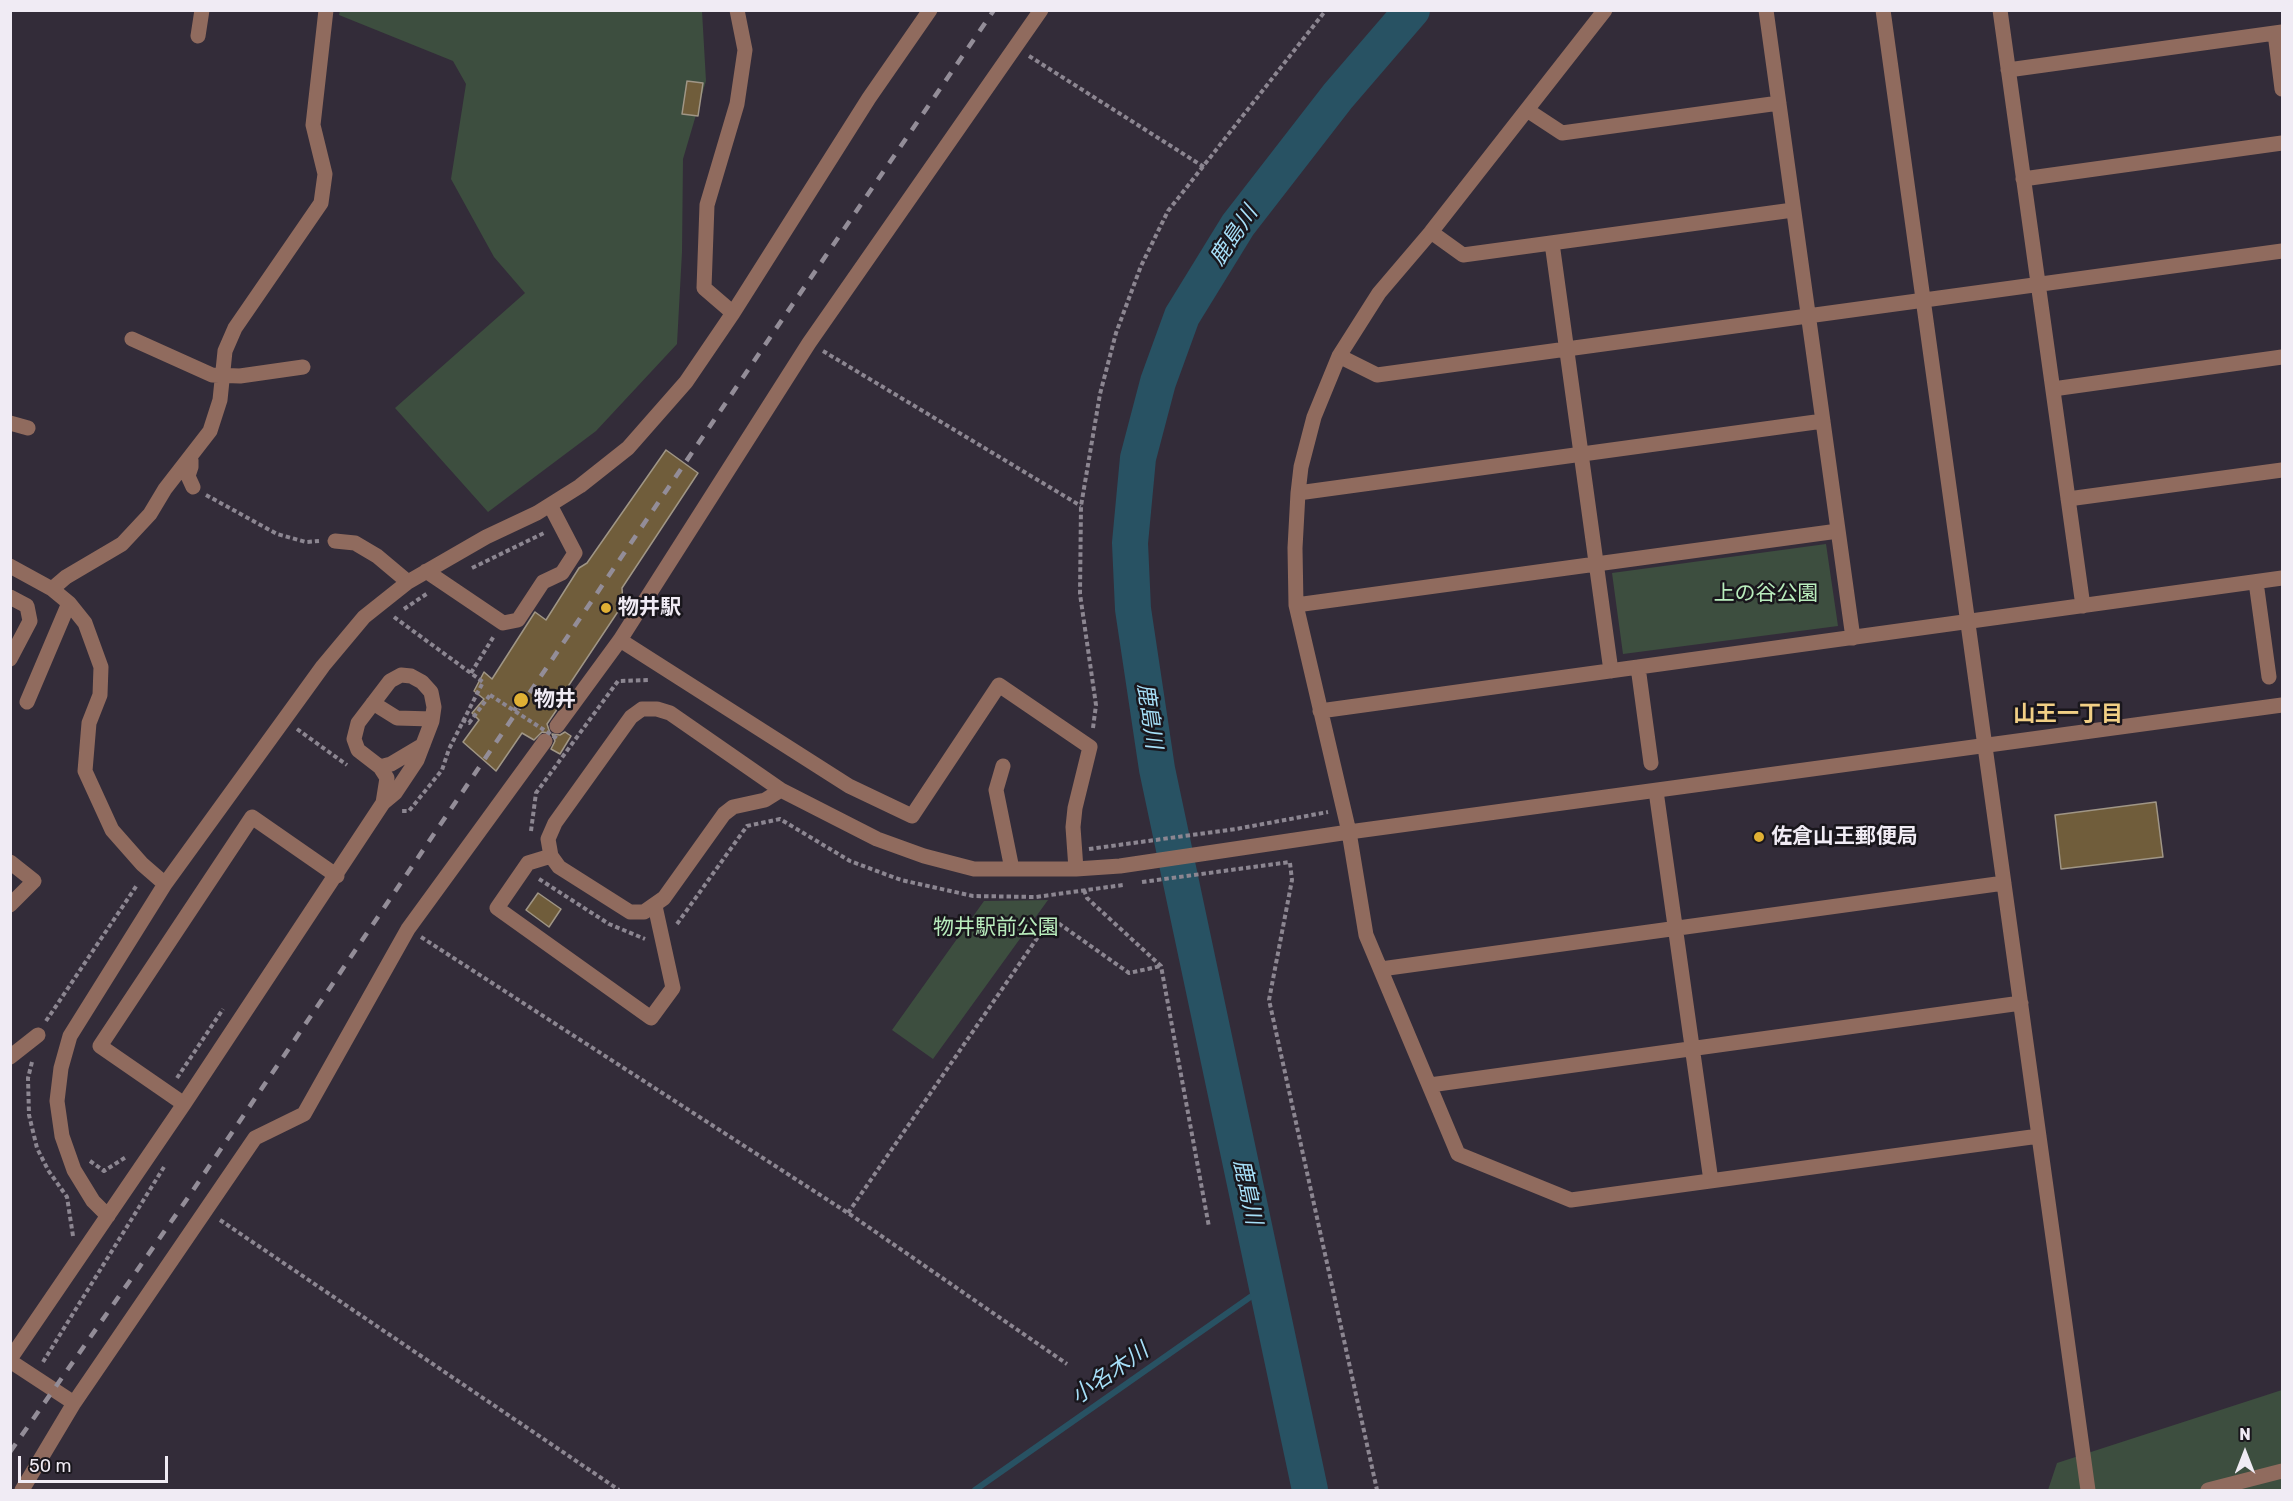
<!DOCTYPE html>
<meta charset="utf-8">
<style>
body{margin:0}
#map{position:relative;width:2293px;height:1501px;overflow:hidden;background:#332c39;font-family:Rubik,sans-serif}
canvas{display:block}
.frame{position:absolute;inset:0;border:12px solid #f0ebf4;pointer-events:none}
.north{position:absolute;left:2215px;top:1423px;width:60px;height:60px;-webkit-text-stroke:4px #19161c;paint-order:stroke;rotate:0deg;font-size:16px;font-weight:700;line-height:24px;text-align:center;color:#f0ebf4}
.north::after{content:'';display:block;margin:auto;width:21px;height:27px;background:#f0ebf4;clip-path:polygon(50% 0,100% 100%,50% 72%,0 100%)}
.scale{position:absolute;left:18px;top:1456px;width:150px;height:27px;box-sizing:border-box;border:3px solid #f0ebf4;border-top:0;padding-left:8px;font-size:18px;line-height:21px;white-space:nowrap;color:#f0ebf4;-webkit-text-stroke:4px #19161c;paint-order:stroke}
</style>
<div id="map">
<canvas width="2293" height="1501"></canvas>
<div class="frame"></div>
<div class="north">N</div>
<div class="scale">50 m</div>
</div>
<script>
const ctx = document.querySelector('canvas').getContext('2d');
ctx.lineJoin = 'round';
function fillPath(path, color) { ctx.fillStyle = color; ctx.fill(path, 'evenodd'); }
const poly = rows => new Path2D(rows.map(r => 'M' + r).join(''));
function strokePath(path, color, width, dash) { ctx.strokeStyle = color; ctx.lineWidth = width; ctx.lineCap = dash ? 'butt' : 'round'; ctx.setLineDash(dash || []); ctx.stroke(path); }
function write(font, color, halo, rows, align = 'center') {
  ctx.font = font + ' Rubik,"Noto Sans JP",sans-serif'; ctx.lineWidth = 5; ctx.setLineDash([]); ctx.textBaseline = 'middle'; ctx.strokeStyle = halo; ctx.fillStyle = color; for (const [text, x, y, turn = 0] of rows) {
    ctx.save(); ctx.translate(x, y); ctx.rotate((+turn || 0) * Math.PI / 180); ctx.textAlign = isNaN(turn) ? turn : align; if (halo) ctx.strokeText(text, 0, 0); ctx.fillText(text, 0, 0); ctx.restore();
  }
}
const green = poly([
 [340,10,702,11,706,81,683,159,682,252,677,344,596,431,488,512,395,408,525,293,494,257,451,179,466,84,453,61,339,15],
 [1826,544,1838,626,1623,654,1612,573],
 [1048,900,933,1059,892,1030,984,901],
 [2282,1390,2282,1490,2048,1490,2057,1463]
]);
const stream = poly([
 [975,1490,1266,1286]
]);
const river = poly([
 [1310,1490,1157,769,1133,609,1130,543,1138,458,1158,382,1182,316,1238,225,1338,96,1412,10]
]);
const building = poly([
 [687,81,703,83,698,116,682,114,687,81],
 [666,450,698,473,622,588,623,604,559,700,562,702,547,724,550,733,542,732,534,740,522,733,496,771,463,742,479,720,472,713,484,699,474,691,484,672,492,679,535,612,546,620,579,568,587,563,666,450],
 [565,732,571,736,560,754,551,749,555,741,552,734,560,735,565,732],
 [2156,802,2163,857,2061,869,2055,815,2156,802],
 [538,893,561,909,549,927,526,910,538,893]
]);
const path = poly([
 [1029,56,1204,167],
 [823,351,1081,506],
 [206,495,277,534,306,542,319,541],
 [472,568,546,532],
 [404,609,428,593],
 [394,617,483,682,449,749,442,770,409,811,400,811],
 [471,673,494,636],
 [514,711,517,706],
 [462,720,469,723,490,695],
 [1093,728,1096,705,1080,594,1081,506,1100,394,1116,333,1141,266,1168,211,1326,10],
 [297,729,347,765],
 [531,831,536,793,618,681,649,680],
 [1089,849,1236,829,1328,812],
 [1290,863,1292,880,1269,1000,1377,1490],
 [539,879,609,924,645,939],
 [1142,882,1290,862],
 [1084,890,1087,898,1161,966,1209,1227],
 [677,924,747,826,780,819,850,861,901,880,973,896,1036,897,1123,885],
 [421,937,848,1213,1067,1364],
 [46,1021,137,885],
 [32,1062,28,1078,29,1115,37,1148,48,1170,67,1197,73,1236],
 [177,1078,223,1009],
 [90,1161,104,1171,126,1157],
 [848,1213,1051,918,1129,973,1161,966],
 [220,1220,619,1490],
 [43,1362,164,1167]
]);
const minor = poly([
 [1605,10,1431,232,1379,293,1339,356,1314,417,1301,467,1298,493,1295,548,1296,605,1349,832,1366,935,1458,1154,1571,1200,2039,1136],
 [1766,10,1853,638],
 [1883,10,2088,1490],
 [2000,10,2083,606],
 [2275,33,2282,89],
 [198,36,202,10],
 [2008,70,2282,32],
 [1527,110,1562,133,1779,103],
 [2023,179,2282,143],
 [1431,232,1463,255,1793,210],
 [1552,243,1611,671],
 [733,313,704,288,707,205,737,104,745,50,737,10],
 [132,339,212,375,240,376,303,367],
 [1339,356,1377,375,2282,251],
 [2053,389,2282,357],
 [10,423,28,428],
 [191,460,191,467,188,476,193,487],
 [1298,493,1823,421],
 [2068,499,2282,470],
 [335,541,355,543,377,556,408,582],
 [10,566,52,589,69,603,85,623,101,667,100,695,89,723,85,771,112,830,142,864,165,884],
 [426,571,503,623,518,620,543,582,562,573,575,553,550,505],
 [2256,582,2269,677],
 [52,589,66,577,122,544,150,514,165,489,210,431,220,400,225,351,235,328,321,203,325,174,313,125,326,10],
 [10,597,27,606,30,621,10,659],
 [1296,605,1838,531],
 [620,640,849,786,912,816,999,685,1090,747,1075,808,1073,827,1076,869],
 [1638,667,1651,763],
 [27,702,69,603],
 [373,703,397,718,432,719],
 [642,709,657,709,670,713,781,790,765,800,733,807,724,814,664,898,644,912,630,912,559,867,551,856,548,839,555,823,631,717,642,709],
 [1320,711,2282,578],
 [557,726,620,640,809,343,1041,10],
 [1003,766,996,790,1012,869],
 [380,767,391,764,423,745],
 [781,790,877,839,924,856,974,869,1076,869,1120,866,1349,832,2282,705],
 [1656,791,1711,1181],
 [551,856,528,863,497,908,651,1018,673,988,655,906],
 [10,862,34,881,10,905],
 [1381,969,2004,883],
 [10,1057,38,1035],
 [1430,1085,2021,1003],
 [184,1104,100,1046,252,817,337,876],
 [108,1216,93,1201,74,1170,62,1136,57,1101,61,1068,70,1036,165,884,323,666,364,617,408,582,486,537,537,513,580,486,628,448,686,382,733,313,869,98,930,10],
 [10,1359,184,1104,383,803,395,793,417,760,432,721,434,707,431,692,422,682,411,676,401,675,390,681,358,723,354,739,358,750,380,767,387,778,383,803],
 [10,1361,74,1403],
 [22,1490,74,1403,255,1138,304,1114,408,929,545,741],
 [2208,1490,2282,1471]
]);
const rail = poly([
 [10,1452,187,1199,773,333,994,10]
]);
const pathBridge = poly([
 [490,695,558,739]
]);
const markers = [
 [606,608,6,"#e0b034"],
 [521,700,8,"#e0b034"],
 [1759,837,6,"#e0b034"]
];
const parkNames = [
 ["上の谷公園",1766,594],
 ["物井駅前公園",996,928]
];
const poiNames = [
 ["物井駅",618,608],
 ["物井",534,700],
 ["佐倉山王郵便局",1771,837]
];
const waterNames = [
 ["鹿島川",1234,236,-56],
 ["鹿島川",1149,716,82],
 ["鹿島川",1247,1192,78],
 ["小名木川",1110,1374,-35]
];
const neighbourhoodNames = [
 ["山王一丁目",2068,715]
];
fillPath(green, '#3d4e3f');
strokePath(stream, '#285263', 6);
strokePath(river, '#285263', 36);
fillPath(building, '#705d3b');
strokePath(building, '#a09686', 1.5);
strokePath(path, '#8c8691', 4, [4.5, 3]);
strokePath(minor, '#906b5e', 15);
strokePath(rail, '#938d98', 4.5, [10, 10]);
strokePath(pathBridge, '#8c8691', 4, [4.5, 3]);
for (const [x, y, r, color] of markers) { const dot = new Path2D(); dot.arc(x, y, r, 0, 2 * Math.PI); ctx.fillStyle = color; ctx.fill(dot); strokePath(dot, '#19161c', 2); }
write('21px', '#b8ecbc', '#19161c', parkNames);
write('bold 21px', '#f0ebf4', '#19161c', poiNames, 'left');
write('italic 22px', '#a6dff8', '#19161c', waterNames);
write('bold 22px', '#f1cf85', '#19161c', neighbourhoodNames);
</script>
